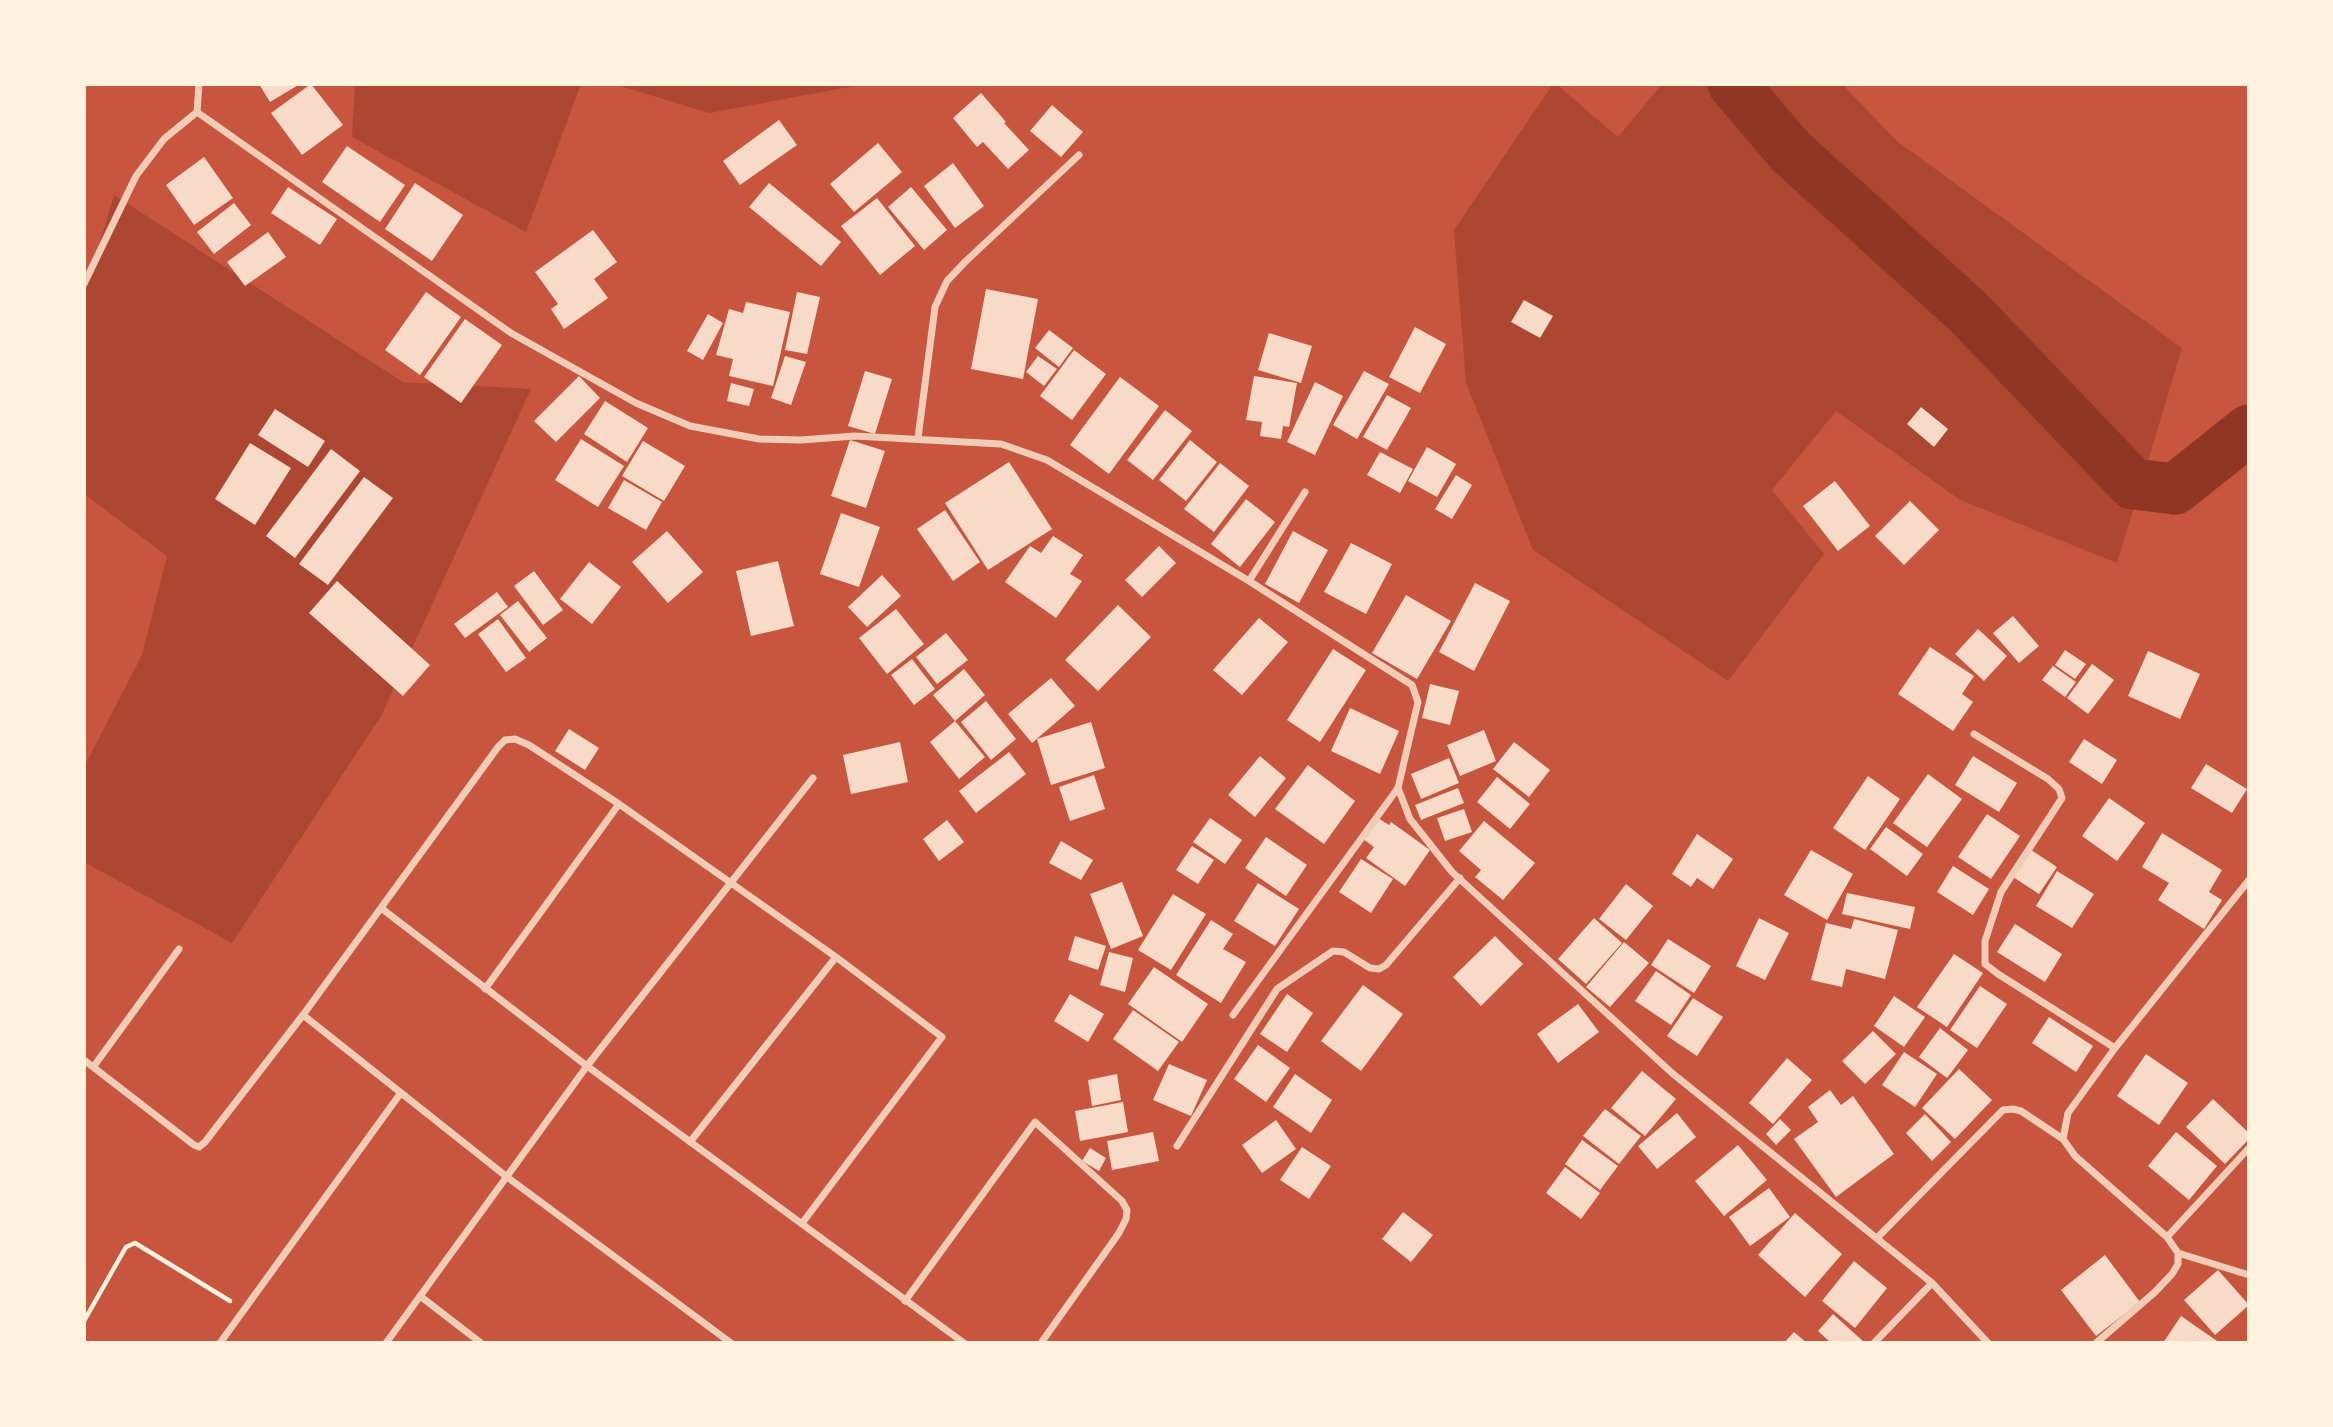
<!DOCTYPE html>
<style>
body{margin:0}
#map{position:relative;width:2333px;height:1427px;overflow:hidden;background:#c8553d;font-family:"IBM Plex Sans",sans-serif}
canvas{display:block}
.frame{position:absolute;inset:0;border:86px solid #fff3e0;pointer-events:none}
</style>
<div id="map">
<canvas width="2333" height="1427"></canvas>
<div class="frame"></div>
</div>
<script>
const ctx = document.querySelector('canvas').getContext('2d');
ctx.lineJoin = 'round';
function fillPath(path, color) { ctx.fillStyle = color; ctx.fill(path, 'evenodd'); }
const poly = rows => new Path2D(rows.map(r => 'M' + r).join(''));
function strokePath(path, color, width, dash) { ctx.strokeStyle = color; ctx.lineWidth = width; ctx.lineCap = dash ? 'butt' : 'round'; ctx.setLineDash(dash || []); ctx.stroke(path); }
const green = poly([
 [355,84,581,84,526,232,352,137],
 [614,84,865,84,709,113],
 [1553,84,1556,84,1618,137,1662,84,1842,84,1898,142,2182,348,2117,563,1960,500,1836,411,1772,490,1824,554,1728,681,1533,550,1466,383,1454,230],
 [114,195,403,382,531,389,381,716,232,943,84,862,84,767,142,655,167,556,84,494,84,295]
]);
const river = poly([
 [1733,84,1791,152,1968,312,2133,484,2175,489,2249,430]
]);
const building = poly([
 [259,84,300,84,270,102],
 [311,84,343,125,302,155,271,113],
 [981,93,1006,122,1004,123,1029,150,1008,169,983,142,977,147,953,118],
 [1052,105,1083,132,1061,157,1030,131],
 [779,120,797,145,740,185,723,161],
 [878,143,902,172,854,212,830,184],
 [347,146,405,185,380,222,322,182],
 [204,157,233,198,194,225,166,185],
 [953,163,984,206,955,228,924,186],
 [415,183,463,215,432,261,385,229],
 [769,183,841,242,821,266,749,207],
 [288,187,337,219,320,245,271,213],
 [911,187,947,230,924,250,888,207],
 [877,198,915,246,880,275,841,226],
 [234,203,251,225,214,254,197,232],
 [593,230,617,262,594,279,608,298,564,329,551,309,558,304,535,272],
 [268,232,286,257,245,286,227,262],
 [986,289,1038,299,1023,379,971,369],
 [426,292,461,317,420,375,385,350],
 [797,292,820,297,807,354,785,350],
 [1524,300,1553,316,1540,338,1511,322],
 [746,302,790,312,773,386,729,376,733,359,716,355,729,309,743,313],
 [708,314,723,323,703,360,687,351],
 [465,319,502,345,461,403,424,377],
 [1415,327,1446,344,1420,393,1389,377],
 [1049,330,1073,348,1059,367,1035,348],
 [1269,333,1312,346,1301,383,1258,370],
 [1074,350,1106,374,1072,420,1040,396],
 [785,356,806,362,791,405,771,398],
 [1038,356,1057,369,1044,386,1026,372],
 [865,371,892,379,875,434,848,426],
 [1364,371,1389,384,1357,439,1333,425],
 [579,376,600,398,556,442,534,421],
 [1254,376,1297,383,1289,427,1283,426,1281,439,1260,436,1262,422,1246,420],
 [1120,377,1159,406,1109,474,1070,445],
 [1315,382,1343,396,1315,455,1287,442],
 [731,383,754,389,749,406,727,401],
 [1387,395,1411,408,1387,450,1363,437],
 [605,401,648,428,627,462,584,434],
 [1921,407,1948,429,1934,447,1907,424],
 [275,409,325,441,308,467,258,435],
 [1165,410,1192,431,1153,480,1127,460],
 [581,439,624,466,598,507,555,480],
 [850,440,885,451,866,508,831,496],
 [1190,440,1217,462,1186,501,1159,480],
 [643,441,685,466,664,501,622,476],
 [250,443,291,468,255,525,215,499],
 [1427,447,1456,464,1437,497,1408,481],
 [331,449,360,471,295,558,266,536],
 [1380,452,1413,469,1400,493,1367,475],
 [1009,462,1052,529,988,570,945,503],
 [1220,463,1249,486,1214,532,1184,509],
 [1456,475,1472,485,1452,519,1435,509],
 [364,477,393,498,328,585,299,564],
 [624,480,662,502,646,530,608,508],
 [1835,481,1870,526,1838,551,1803,506],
 [1246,499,1275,522,1240,567,1211,544],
 [1910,501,1939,530,1904,565,1875,536],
 [945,510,980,562,953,581,917,529],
 [841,513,880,527,859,587,820,574],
 [667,531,703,572,668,603,632,562],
 [1293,531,1328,550,1299,603,1265,584],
 [1053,536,1083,555,1070,574,1082,581,1056,618,1005,582,1030,546,1041,553],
 [1351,543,1392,564,1366,614,1324,592],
 [1159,546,1176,563,1142,597,1125,580],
 [778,561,794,626,751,636,736,571],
 [589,562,621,587,592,624,560,599],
 [534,571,563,610,543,625,514,586],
 [882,575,901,596,867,627,848,607],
 [337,581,430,665,403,696,309,613],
 [1475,583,1510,601,1474,671,1439,652],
 [497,592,508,607,465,638,454,624],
 [1406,595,1451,621,1417,679,1372,653],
 [518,601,547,638,529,652,500,615],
 [1118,605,1151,637,1098,691,1065,660],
 [896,609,924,644,887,674,859,638],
 [2013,616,2039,646,2019,663,1993,633],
 [1259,618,1288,642,1242,695,1213,670],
 [498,619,526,658,506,672,478,634],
 [1978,629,2007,656,1984,681,1955,654],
 [946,633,968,660,937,684,916,657],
 [1930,647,1974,676,1962,694,1973,702,1953,731,1898,694],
 [1333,649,1366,670,1320,742,1287,720],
 [2065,650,2086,664,2075,679,2055,665],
 [2148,651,2200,674,2180,719,2128,696],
 [912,659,935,689,914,705,891,675],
 [2092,664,2114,680,2088,714,2067,698],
 [2053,666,2076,682,2065,697,2042,680],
 [964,669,985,695,955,721,933,695],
 [1051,678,1075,706,1032,743,1008,714],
 [1430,684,1459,691,1450,725,1422,718],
 [986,701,1016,739,991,760,961,722],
 [1350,708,1399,731,1380,774,1331,751],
 [955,721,985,757,959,779,930,742],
 [1091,722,1105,768,1051,785,1037,739],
 [569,729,599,748,585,770,555,751],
 [1484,730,1496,761,1460,776,1447,745],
 [2084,739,2117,760,2102,784,2069,762],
 [900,742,908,782,851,794,843,755],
 [1514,742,1550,770,1529,797,1493,769],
 [1009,752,1026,774,976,813,959,791],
 [1260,756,1286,778,1255,817,1228,795],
 [1973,756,2017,783,1999,812,1955,785],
 [1449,758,1459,783,1421,799,1411,774],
 [2206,764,2247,789,2232,813,2191,788],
 [1308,765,1355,801,1324,844,1275,809],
 [1928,774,1962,799,1927,847,1893,823],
 [1094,775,1105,809,1070,821,1059,787],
 [1868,776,1900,799,1865,850,1833,828],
 [1497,777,1530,804,1510,829,1477,802],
 [1458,788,1464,803,1421,820,1415,805],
 [2109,798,2145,823,2117,861,2082,836],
 [1464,809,1472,832,1445,841,1437,818],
 [1987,814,2020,836,1991,879,1958,857],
 [1210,818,1242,840,1225,864,1193,842],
 [1378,818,1389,825,1391,822,1430,850,1405,886,1366,858,1374,847,1363,839],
 [947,820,964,842,939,861,923,839],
 [1484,821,1535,863,1503,900,1475,877,1481,870,1459,851],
 [1886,827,1923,854,1907,876,1870,849],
 [2162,833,2222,870,2209,892,2222,900,2204,929,2158,900,2169,883,2142,867],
 [1697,834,1733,859,1713,889,1697,878,1691,887,1672,874],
 [1266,837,1307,865,1286,896,1245,868],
 [1061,841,1093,860,1081,880,1049,863],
 [1192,846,1214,860,1198,884,1176,870],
 [1811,850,1853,874,1827,920,1784,895],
 [2031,850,2057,867,2039,894,2013,877],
 [1361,859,1393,879,1371,913,1339,892],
 [1953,866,1989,889,1973,915,1937,892],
 [2057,871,2094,894,2072,928,2036,906],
 [1122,882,1143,936,1111,949,1090,894],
 [1258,883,1299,909,1275,946,1234,921],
 [1626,884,1653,906,1626,940,1599,919],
 [1847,893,1915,907,1910,929,1842,914],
 [1173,894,1206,914,1171,970,1138,950],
 [1594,918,1622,943,1586,984,1558,959],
 [1759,918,1789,933,1765,980,1736,966],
 [1854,919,1898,930,1885,979,1846,969,1842,987,1811,980,1826,923,1851,929],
 [1211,920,1233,934,1223,949,1246,962,1221,1003,1176,975],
 [2015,924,2062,954,2045,982,1997,952],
 [1075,936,1106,946,1098,970,1068,960],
 [1495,936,1523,964,1481,1006,1453,977],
 [1668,939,1711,966,1694,993,1651,965],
 [1624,942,1649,963,1610,1007,1586,987],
 [1109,952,1133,958,1125,992,1100,985],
 [1954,954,1983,973,1947,1027,1917,1007],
 [1154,967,1208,1004,1182,1042,1128,1004],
 [1656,971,1691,995,1671,1025,1635,1001],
 [1363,985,1403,1014,1361,1071,1321,1041],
 [1980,986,2007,1004,1977,1048,1950,1030],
 [1070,994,1104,1014,1088,1042,1054,1021],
 [1287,994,1313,1013,1287,1052,1260,1034],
 [1894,996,1925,1017,1904,1047,1874,1026],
 [1693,998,1723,1017,1697,1056,1667,1036],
 [1578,1004,1599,1032,1558,1063,1537,1034],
 [1133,1010,1179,1042,1158,1071,1113,1039],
 [2049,1017,2093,1046,2076,1072,2032,1043],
 [1940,1028,1968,1050,1947,1078,1919,1057],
 [1873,1031,1896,1054,1865,1084,1842,1061],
 [1258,1045,1290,1068,1266,1102,1234,1079],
 [1904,1052,1937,1074,1915,1107,1882,1085],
 [2146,1054,2188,1083,2159,1125,2117,1096],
 [1787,1058,1812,1080,1773,1124,1749,1103],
 [1169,1064,1207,1080,1191,1116,1153,1100],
 [1959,1069,1992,1100,1955,1139,1922,1108],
 [1642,1071,1676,1099,1645,1136,1611,1108],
 [1117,1074,1121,1100,1092,1106,1088,1080],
 [1295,1074,1332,1100,1311,1133,1273,1107],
 [1830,1090,1841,1105,1853,1096,1894,1154,1836,1197,1794,1139,1818,1122,1808,1107],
 [2213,1099,2249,1133,2249,1139,2225,1164,2186,1127],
 [1123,1102,1128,1132,1080,1141,1075,1111],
 [1605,1109,1641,1136,1619,1164,1583,1136],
 [1677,1113,1696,1137,1657,1169,1638,1146],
 [1925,1114,1951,1142,1932,1161,1906,1133],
 [1780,1119,1791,1130,1776,1145,1766,1134],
 [1276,1120,1296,1149,1262,1173,1242,1145],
 [1153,1132,1159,1161,1112,1170,1107,1141],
 [2176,1132,2217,1166,2189,1200,2148,1166],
 [1582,1140,1618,1166,1600,1190,1565,1164],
 [1738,1145,1767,1180,1724,1216,1695,1181],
 [1302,1147,1331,1166,1309,1199,1280,1180],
 [1090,1148,1106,1158,1099,1171,1082,1161],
 [1565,1167,1600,1193,1581,1219,1546,1193],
 [1769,1188,1790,1217,1750,1246,1729,1217],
 [1403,1212,1433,1235,1411,1262,1382,1239],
 [1795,1213,1842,1254,1805,1297,1758,1255],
 [2105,1255,2140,1302,2096,1336,2061,1290],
 [1854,1261,1887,1288,1855,1328,1822,1301],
 [2218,1270,2249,1305,2215,1335,2184,1300],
 [1833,1314,1865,1343,1831,1343,1818,1331],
 [2181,1316,2220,1343,2163,1343],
 [1794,1332,1807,1343,1784,1343]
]);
const path = poly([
 [84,1321,126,1247,135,1243,230,1301]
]);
const minor = poly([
 [199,84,197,112,511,333,636,403,690,426,759,439,801,440,855,436,1001,444,1047,460,1249,581,1412,685,1418,702,1398,788,1233,1015],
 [84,284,136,176,164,139,197,112],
 [918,438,935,307,947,281,965,262,1079,155],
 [1249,581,1305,492],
 [1974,734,2048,779,2059,789,2062,798,2001,892,1985,941,1985,964,1998,974,2115,1048,2068,1113,2063,1139,2075,1156,2167,1237,2178,1253,2178,1264,2172,1274,2155,1292,2096,1343],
 [1398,788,1410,819,1452,872,1672,1073,1932,1283,1988,1343],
 [381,908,587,1066,964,1343],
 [485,989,619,804],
 [303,1015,507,1177,731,1343],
 [2115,1048,2249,880],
 [84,1060,194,1145,199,1147,205,1142,303,1015,498,747,505,740,515,739,529,745,619,804,836,957,942,1037,803,1222],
 [94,1066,179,949],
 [690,1142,836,957],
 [1177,1146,1277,989,1333,951,1344,952,1370,968,1379,969,1386,965,1460,878],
 [2167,1237,2249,1148],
 [1877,1238,2003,1110,2013,1109,2021,1111,2063,1139],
 [2178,1253,2249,1275],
 [420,1296,481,1343],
 [905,1301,1035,1122,1122,1201,1127,1210,1126,1219,1119,1233,1041,1343],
 [220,1343,400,1094],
 [386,1343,587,1066,813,778],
 [1874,1343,1932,1283]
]);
fillPath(green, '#ae4732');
strokePath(river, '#8f3625', 51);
fillPath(building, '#f7dbc8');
strokePath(path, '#fff3e0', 4.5);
strokePath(minor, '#f1ccb7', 7);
</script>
